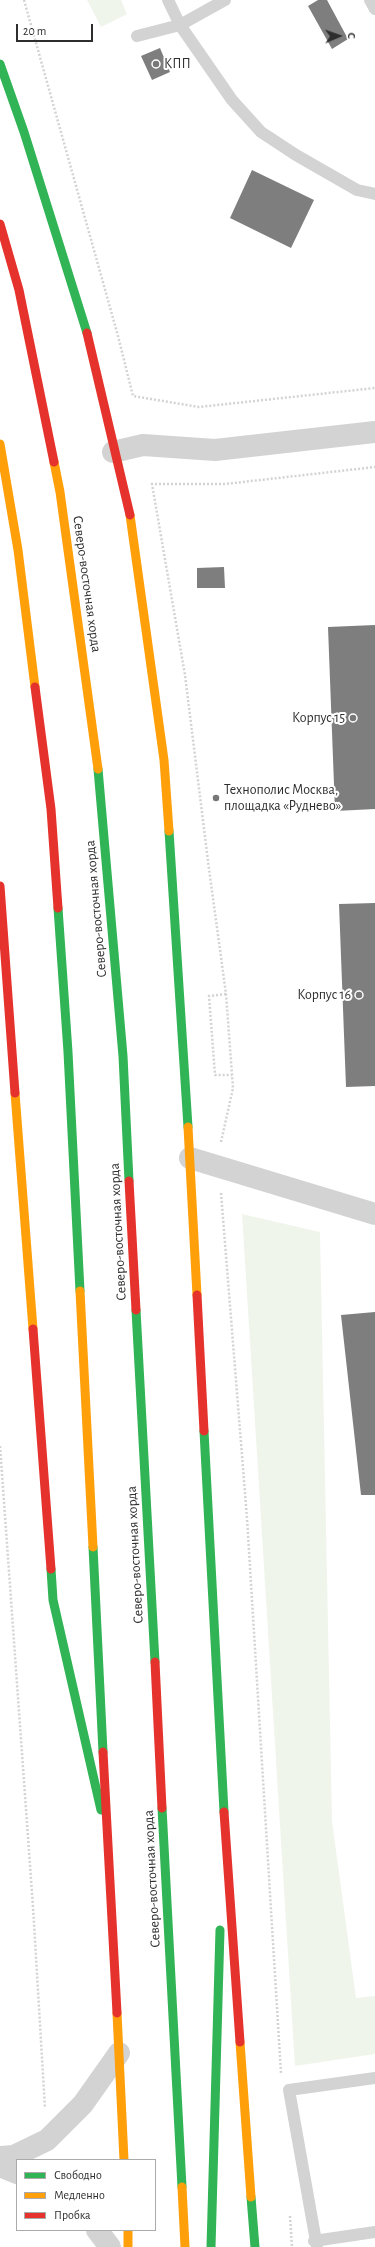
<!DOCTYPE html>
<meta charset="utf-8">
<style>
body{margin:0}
#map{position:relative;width:375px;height:2247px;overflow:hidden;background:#fff;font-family:"Alegreya Sans",sans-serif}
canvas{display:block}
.legend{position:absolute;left:16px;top:2159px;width:140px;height:72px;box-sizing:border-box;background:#fff;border:1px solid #ababab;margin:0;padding:5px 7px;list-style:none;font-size:12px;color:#2e2e2e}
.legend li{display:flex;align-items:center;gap:8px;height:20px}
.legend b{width:20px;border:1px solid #ababab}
.north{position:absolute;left:319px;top:16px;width:40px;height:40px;-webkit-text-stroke:3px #fff;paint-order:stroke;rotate:88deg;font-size:11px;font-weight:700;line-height:16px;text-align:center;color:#2e2e2e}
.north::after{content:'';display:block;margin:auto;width:14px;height:18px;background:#2e2e2e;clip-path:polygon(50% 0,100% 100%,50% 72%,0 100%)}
.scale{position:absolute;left:16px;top:24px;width:77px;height:18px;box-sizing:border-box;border:2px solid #2e2e2e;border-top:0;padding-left:5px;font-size:12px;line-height:14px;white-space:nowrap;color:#2e2e2e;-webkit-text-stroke:3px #fff;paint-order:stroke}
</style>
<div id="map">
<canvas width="375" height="2247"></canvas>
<ul class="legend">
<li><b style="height:5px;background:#30b455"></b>Свободно</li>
<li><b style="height:5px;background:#ff9f0a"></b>Медленно</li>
<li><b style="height:5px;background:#e5322d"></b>Пробка</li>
</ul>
<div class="north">С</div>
<div class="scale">20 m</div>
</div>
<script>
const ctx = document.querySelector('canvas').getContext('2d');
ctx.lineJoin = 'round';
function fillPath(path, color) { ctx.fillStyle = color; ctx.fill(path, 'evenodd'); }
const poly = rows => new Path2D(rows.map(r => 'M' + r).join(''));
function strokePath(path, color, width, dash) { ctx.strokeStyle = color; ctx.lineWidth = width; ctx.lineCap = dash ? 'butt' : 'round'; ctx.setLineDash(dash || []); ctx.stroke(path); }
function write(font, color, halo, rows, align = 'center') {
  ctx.font = font + ' "Alegreya Sans",sans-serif'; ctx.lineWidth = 4; ctx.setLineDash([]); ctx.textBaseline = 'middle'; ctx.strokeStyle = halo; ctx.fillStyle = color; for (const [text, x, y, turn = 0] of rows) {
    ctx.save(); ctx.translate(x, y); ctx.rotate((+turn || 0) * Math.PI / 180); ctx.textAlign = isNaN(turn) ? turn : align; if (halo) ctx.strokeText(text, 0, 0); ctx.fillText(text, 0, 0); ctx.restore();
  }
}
const green = poly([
 [87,0,121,0,127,14,101,27],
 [242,1214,320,1232,332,1821,356,1998,375,1996,375,2054,295,2066]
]);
const building = poly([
 [318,0,327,0,348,39,332,49,308,6],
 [160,48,170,72,152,80,141,56],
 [252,170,314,200,291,248,230,218],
 [224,567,225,588,197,588,197,568],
 [375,625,375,809,335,811,328,627],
 [375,903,375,1086,346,1087,339,904],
 [375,1312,375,1495,361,1495,341,1315]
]);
const path = poly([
 [24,0,118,336,133,396,199,407,375,388],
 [226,994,209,996,215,1075,232,1075],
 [221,1142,233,1088,226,994,209,869,185,675,152,484,225,484,375,467],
 [221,1193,247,1518,281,2073],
 [0,1446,33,1907,45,2108],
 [290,2216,292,2247]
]);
const lane = poly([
 [168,0,180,25,232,100,261,132,296,155,357,190,375,194],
 [370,0,375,9],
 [137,36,180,25,225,0],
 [314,2241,375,2232],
 [317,2247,289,2090,375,2078]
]);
const street = poly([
 [113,452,143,445,215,450,375,432],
 [190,1158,375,1214],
 [0,2157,14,2156,47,2140,83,2104,119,2053],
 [0,2166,17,2173],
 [97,2230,110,2247]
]);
const fast = poly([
 [0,64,24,132,87,333],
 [98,769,123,1056,129,1181],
 [169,831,188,1127],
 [58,908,68,1052,80,1291],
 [136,1310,155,1662],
 [204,1431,224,1812],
 [93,1547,103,1752],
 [51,1569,53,1600,101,1810],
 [162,1808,182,2187],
 [251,2197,255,2247],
 [211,2247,220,1930]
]);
const slow = poly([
 [0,444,18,550,35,687],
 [54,462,60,492,98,769],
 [130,515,164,760,169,831],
 [15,1093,33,1329],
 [188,1127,197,1295],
 [80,1291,93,1547],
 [117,2013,124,2160],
 [240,2042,251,2197],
 [182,2187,185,2247],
 [128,2230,128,2247]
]);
const jam = poly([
 [0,224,19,290,54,462],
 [87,333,130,515],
 [35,687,51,809,58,908],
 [0,886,15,1093],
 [129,1181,136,1310],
 [197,1295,204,1431],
 [33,1329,51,1569],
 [155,1662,162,1808],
 [103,1752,117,2013],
 [224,1812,240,2042]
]);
const markers = [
 [156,64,4,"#777"],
 [353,718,4,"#777"],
 [216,798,4,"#777"],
 [359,995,4,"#777"]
];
const poiNames = [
 ["КПП",164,64],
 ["Корпус 15",345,718,"right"],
 ["Технополис Москва,",224,790],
 ["площадка «Руднево»",224,806],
 ["Корпус 16",351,995,"right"]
];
const streetNames = [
 ["Северо-восточная хорда",87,584,82],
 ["Северо-восточная хорда",96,909,-95],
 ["Северо-восточная хорда",118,1232,-93],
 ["Северо-восточная хорда",135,1555,-93],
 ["Северо-восточная хорда",152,1879,-93]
];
fillPath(green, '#f0f5ec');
fillPath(building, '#7e7e7e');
strokePath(path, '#d3d3d3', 2.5, [2, 2]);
strokePath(lane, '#d3d3d3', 12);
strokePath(street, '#d3d3d3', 22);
strokePath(fast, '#30b455', 9);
strokePath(slow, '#ff9f0a', 9);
strokePath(jam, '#e5322d', 9);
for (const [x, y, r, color] of markers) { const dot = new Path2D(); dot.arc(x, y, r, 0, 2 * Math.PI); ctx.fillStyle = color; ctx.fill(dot); strokePath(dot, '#fff', 1.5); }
write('14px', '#2e2e2e', '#fff', poiNames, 'left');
write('14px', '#2e2e2e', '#fff', streetNames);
</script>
